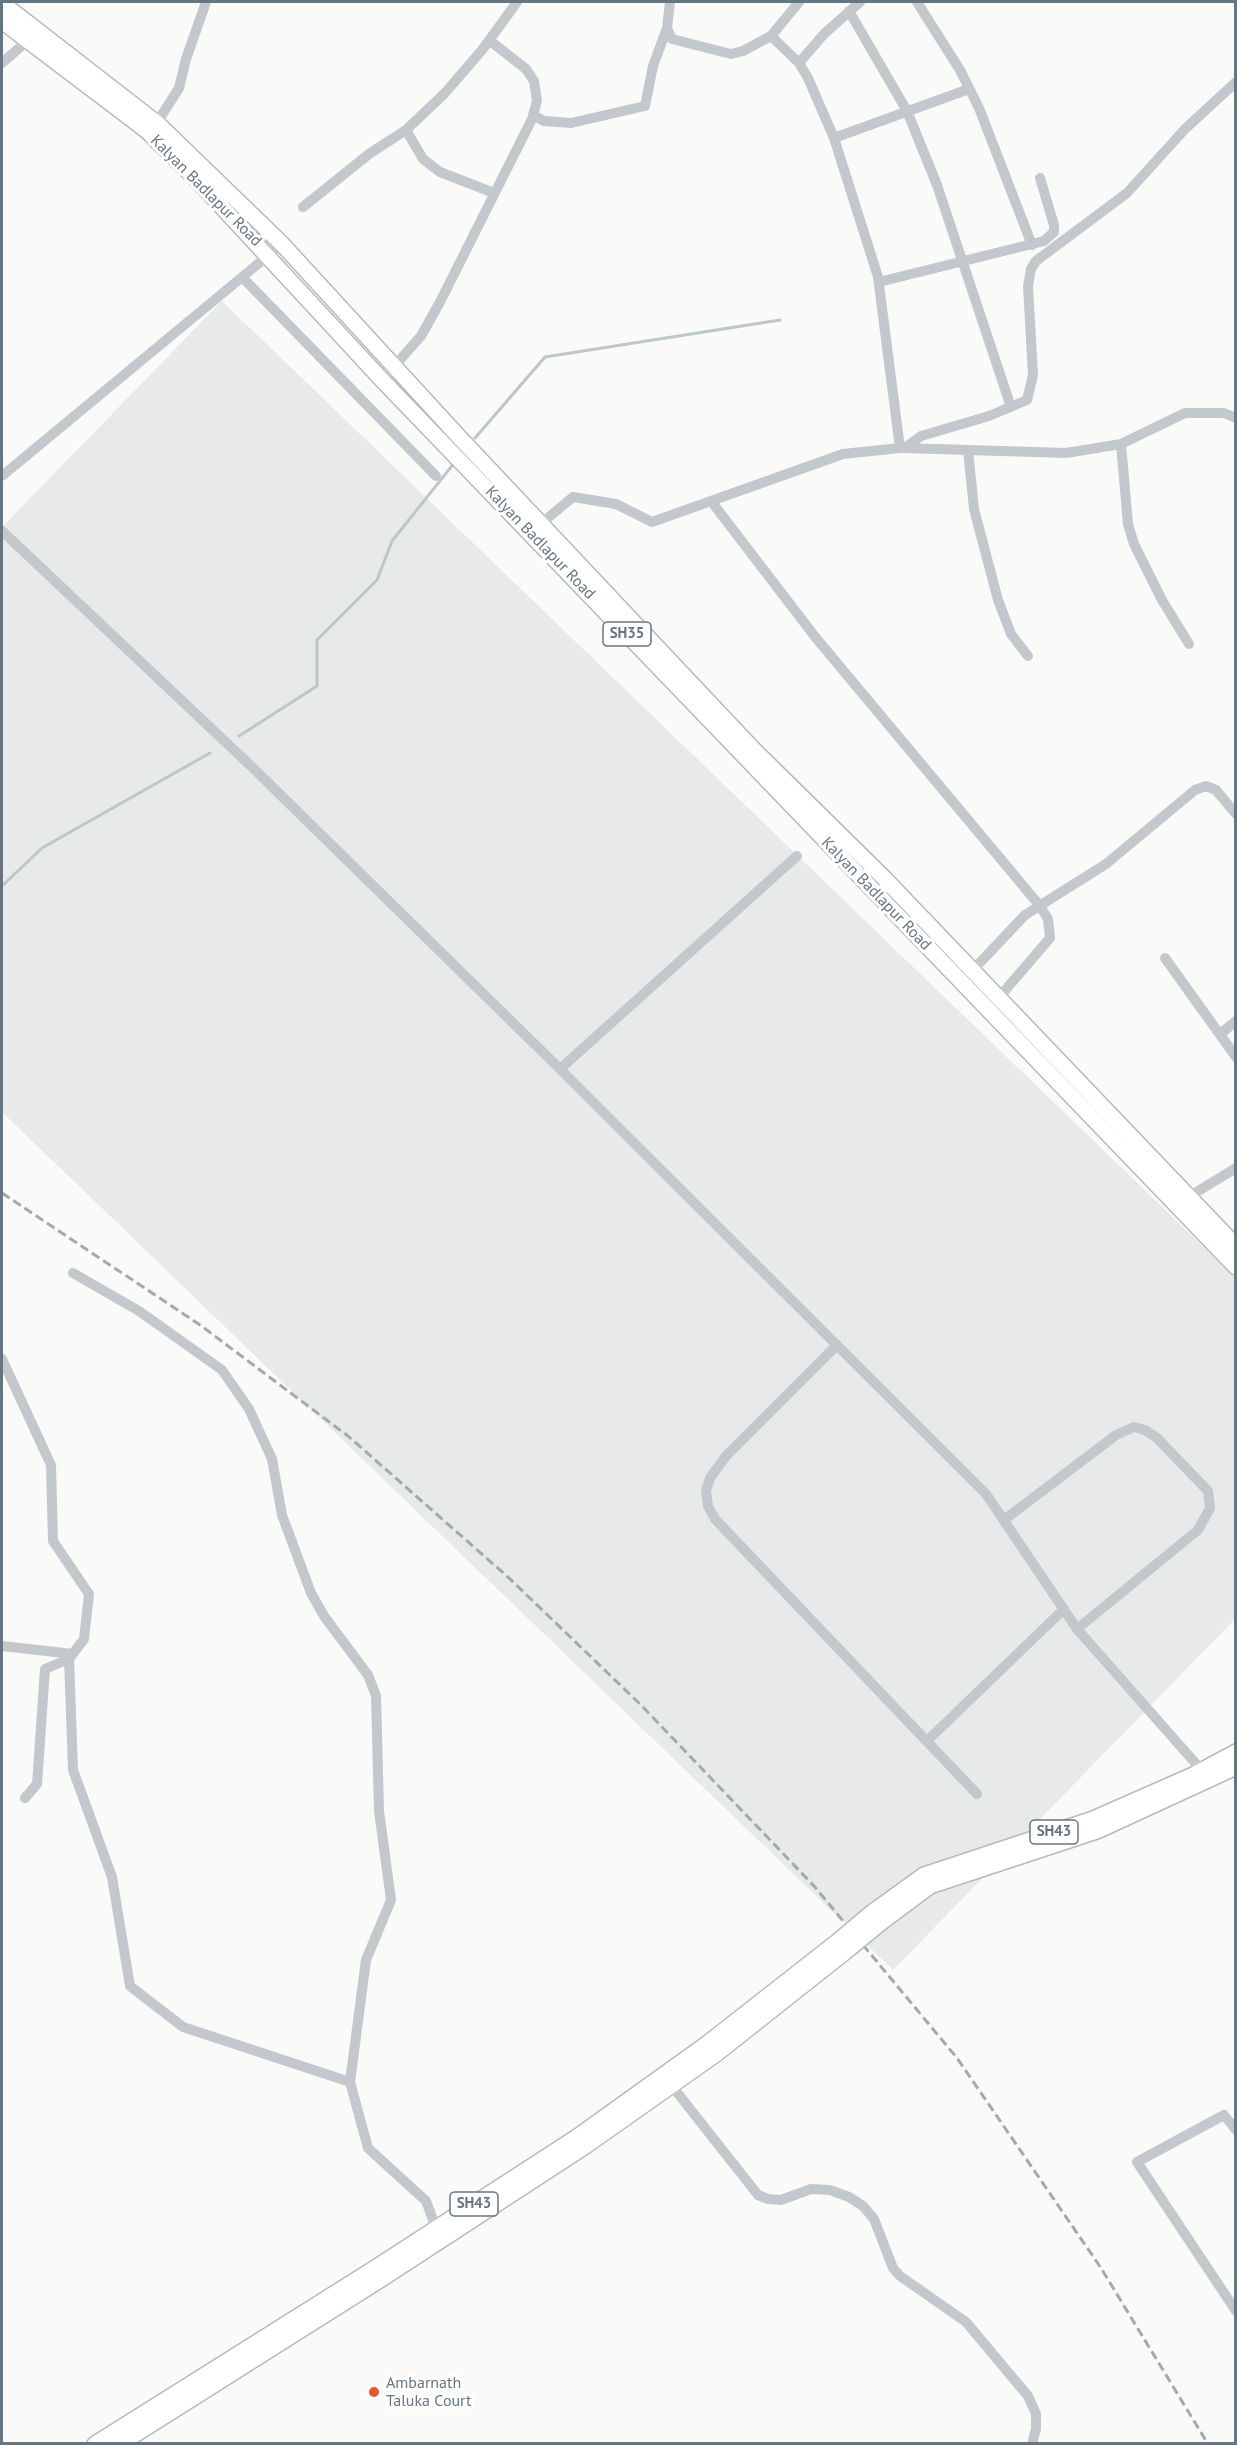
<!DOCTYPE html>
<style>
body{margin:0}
#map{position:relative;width:1237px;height:2445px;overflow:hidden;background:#fafaf8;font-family:"PT Sans",sans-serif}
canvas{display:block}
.frame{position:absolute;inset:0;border:3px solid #657683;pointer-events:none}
</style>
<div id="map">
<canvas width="1237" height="2445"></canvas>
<div class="frame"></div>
</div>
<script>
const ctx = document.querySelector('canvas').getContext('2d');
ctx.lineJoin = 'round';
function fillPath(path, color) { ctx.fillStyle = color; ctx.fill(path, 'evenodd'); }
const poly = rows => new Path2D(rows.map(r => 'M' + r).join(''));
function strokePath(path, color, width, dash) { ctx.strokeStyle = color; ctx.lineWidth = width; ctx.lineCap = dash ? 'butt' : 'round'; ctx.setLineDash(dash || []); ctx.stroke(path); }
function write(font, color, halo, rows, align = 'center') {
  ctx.font = font + ' "PT Sans",sans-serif'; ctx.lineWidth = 6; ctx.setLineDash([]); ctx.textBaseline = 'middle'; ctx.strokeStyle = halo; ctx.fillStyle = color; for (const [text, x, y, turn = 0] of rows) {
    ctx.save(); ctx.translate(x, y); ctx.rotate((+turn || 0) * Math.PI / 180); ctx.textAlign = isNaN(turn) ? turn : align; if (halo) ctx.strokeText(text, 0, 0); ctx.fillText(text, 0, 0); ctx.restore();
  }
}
const built = poly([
 [222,301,1235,1277,1235,1619,893,1970,2,1112,2,527]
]);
const stream = poly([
 [475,438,545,357,780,320],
 [239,736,317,686,317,640,377,580,392,541,455,462],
 [2,886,42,848,210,753]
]);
const minor = poly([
 [917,2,960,70,979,108,1032,245],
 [849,11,907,111,937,185,1011,407],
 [771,36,799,2],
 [2,63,33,36],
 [799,63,824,34,860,2],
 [533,115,544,121,571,123,645,106,653,66,667,28],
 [153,129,179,88,186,59,206,2],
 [406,130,423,159,440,172,494,193],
 [834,138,969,89],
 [303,207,369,154,406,130,445,93,482,50,517,2],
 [243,278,436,476],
 [879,282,1044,241,1054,232,1054,225,1040,178],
 [382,380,421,336,440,302,532,119,537,101,534,81,526,69,489,40],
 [1121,444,1128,524,1134,544,1162,600,1189,644],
 [906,447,921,436,989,416,1027,400,1033,375,1028,286,1031,269,1036,261,1127,193,1185,129,1236,82],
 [903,448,1066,453,1121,444,1185,413,1224,413,1236,418],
 [968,450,974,509,998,600,1011,634,1028,656],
 [2,476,282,244],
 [711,501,816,638,1040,906,1048,919,1050,938,995,1002],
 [537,527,573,497,616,504,652,522,843,454,900,448,878,277,834,138,808,78,799,63,771,36,743,51,731,54,672,39,667,28,670,2],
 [2,531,252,767,560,1069,986,1494,1077,1629,1205,1774],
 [1165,958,1236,1057],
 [972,971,1025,915,1106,864,1195,790,1206,786,1216,790,1236,814],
 [1220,1034,1236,1021],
 [560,1069,797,856],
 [1190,1196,1236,1168],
 [73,1273,139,1311,222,1370,249,1409,272,1459,282,1515,311,1593,324,1616,368,1675,376,1696,379,1811,391,1900,366,1960,350,2082],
 [837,1345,726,1456,710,1478,706,1491,708,1506,715,1519,977,1794],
 [2,1359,51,1465,53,1541,89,1594,84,1639,69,1659,45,1669,37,1784,25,1798],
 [1004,1520,1116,1435,1134,1427,1145,1430,1157,1438,1208,1491,1210,1508,1198,1530,1077,1629],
 [2,1646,73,1654],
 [69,1659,73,1770,112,1877,130,1986,183,2027,350,2082,368,2148,426,2201,436,2228],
 [927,1741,1064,1609],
 [672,2086,758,2195,768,2199,781,2200,811,2189,830,2190,849,2197,863,2206,874,2219,893,2268,900,2276,966,2322,1028,2396,1036,2414,1036,2429,1032,2444],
 [1236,2130,1224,2115,1137,2162,1236,2311]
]);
const primary = poly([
 [2,3,158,124,282,244,460,438,751,747,884,878,1236,1246],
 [2,21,146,130,195,178,382,380,1236,1267],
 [874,1911,924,1875,1093,1819,1193,1775,1236,1752],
 [883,1921,930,1886,1097,1831,1236,1767],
 [95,2444,375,2268,577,2137,708,2043,837,1942],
 [120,2444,383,2278,584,2147,716,2054,845,1952]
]);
const rail = poly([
 [2,1193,200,1325,348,1436,509,1578,642,1706,814,1886,957,2058,1101,2268,1208,2444]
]);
const primaryBridge = poly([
 [837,1942,874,1911],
 [845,1952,883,1921]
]);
const markers = [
 [374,2392,6,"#e4572e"]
];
const shields = [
 [627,634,48],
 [1054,1832,48],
 [474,2204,48]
];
const shieldNames = [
 ["SH35",627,634],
 ["SH43",1054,1832],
 ["SH43",474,2204]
];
const streetNames = [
 ["Kalyan Badlapur Road",206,191,45],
 ["Kalyan Badlapur Road",540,543,46],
 ["Kalyan Badlapur Road",876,894,46]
];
const poiNames = [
 ["Ambarnath",386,2383],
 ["Taluka Court",386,2401]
];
fillPath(built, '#e8e9e9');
strokePath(stream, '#bbc7cb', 3);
strokePath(primary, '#b5babe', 18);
strokePath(minor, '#c3c8cc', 10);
strokePath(primary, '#fff', 15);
strokePath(rail, '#a2aab0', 3, [9, 4.5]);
strokePath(primaryBridge, '#b5babe', 18, []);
strokePath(primaryBridge, '#fff', 15);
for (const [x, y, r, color] of markers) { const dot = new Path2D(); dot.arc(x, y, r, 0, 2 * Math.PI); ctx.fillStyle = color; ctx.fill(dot); strokePath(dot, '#fff', 2); }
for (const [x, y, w] of shields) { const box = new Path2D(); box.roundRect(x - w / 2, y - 12, w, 24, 4.5); ctx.fillStyle = '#fff'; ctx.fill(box); strokePath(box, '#657683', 1.5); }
write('bold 15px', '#657683', null, shieldNames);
write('16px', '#657683', '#fff', streetNames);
write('16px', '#657683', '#fff', poiNames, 'left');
</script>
